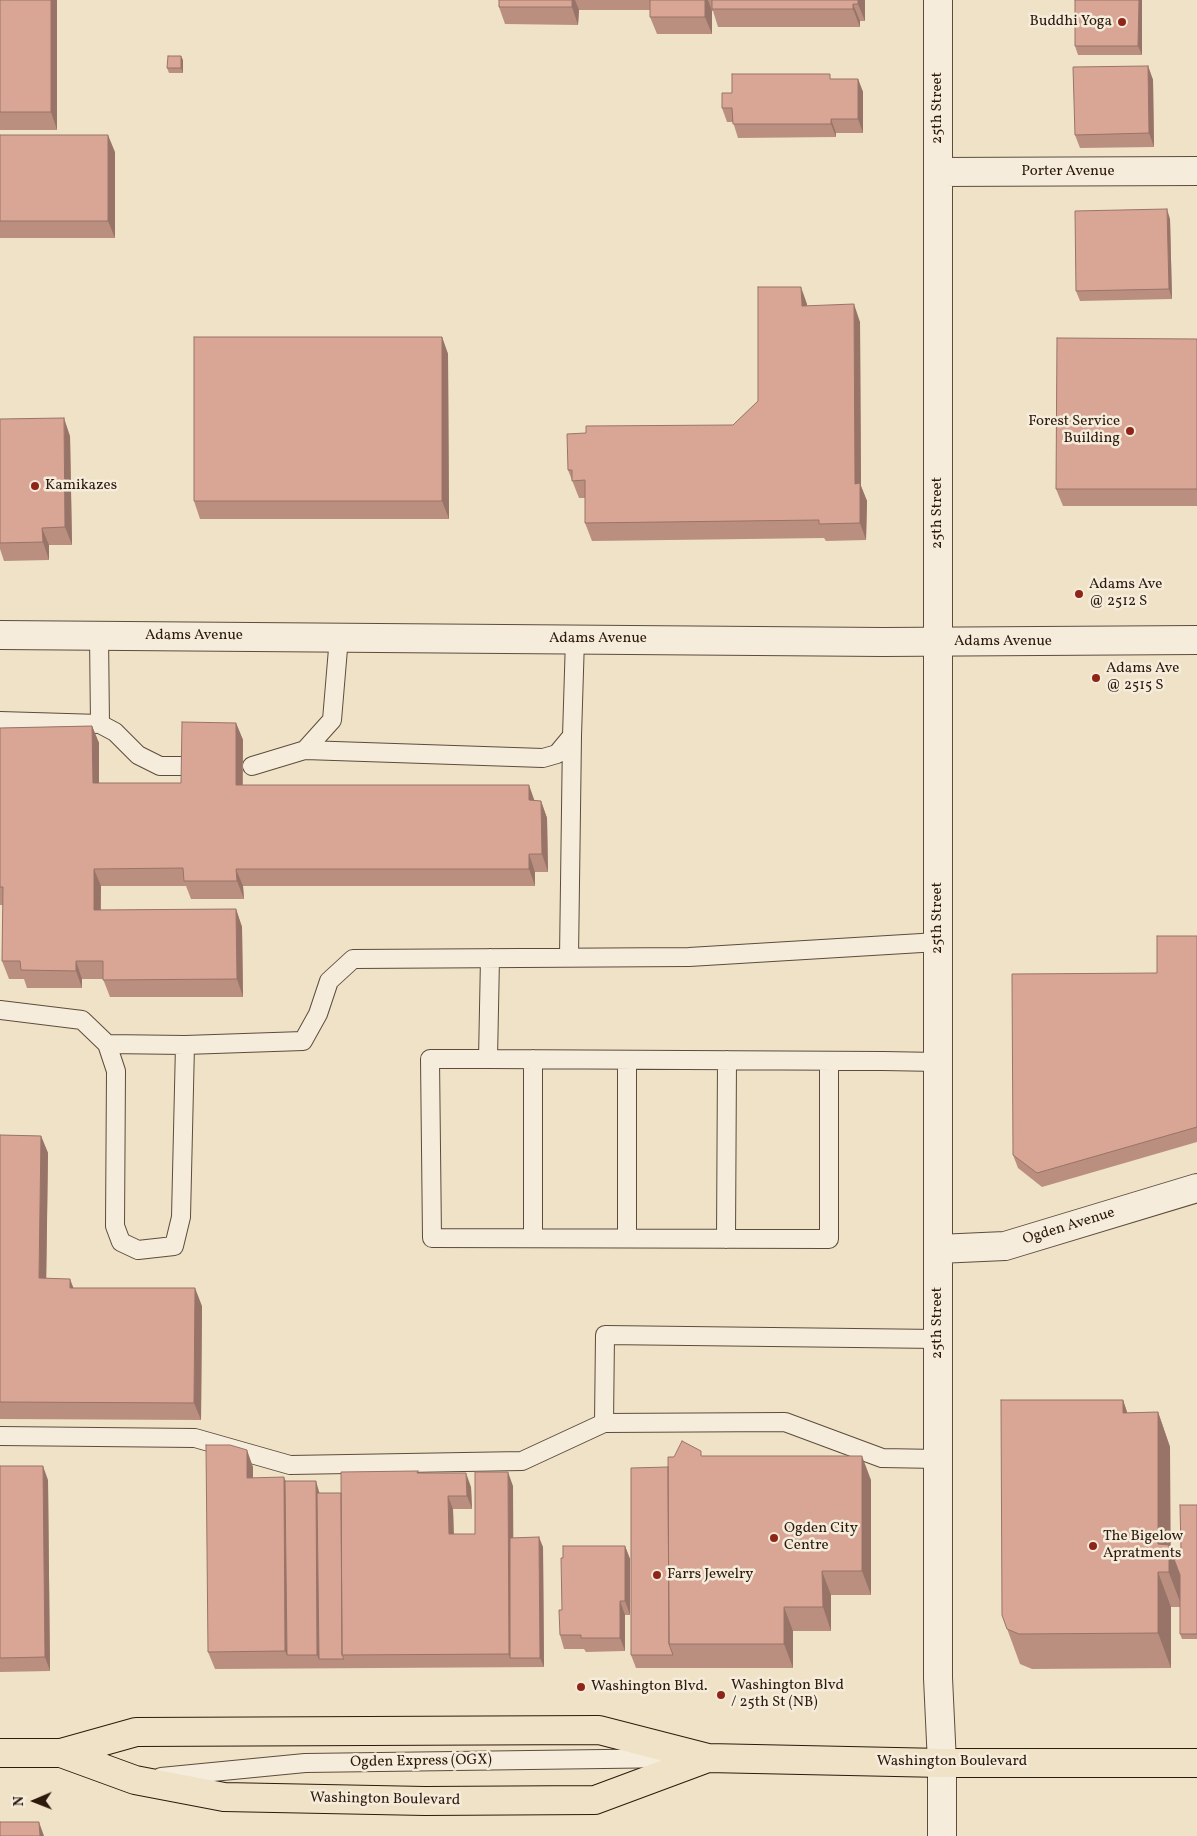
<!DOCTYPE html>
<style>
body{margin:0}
#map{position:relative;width:1197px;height:1836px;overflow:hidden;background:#efe2c7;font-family:Vollkorn,serif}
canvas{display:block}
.north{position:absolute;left:10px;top:1776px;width:50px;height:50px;-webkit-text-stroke:4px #f5ecdb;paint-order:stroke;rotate:269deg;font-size:14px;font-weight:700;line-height:20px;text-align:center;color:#2c1a0d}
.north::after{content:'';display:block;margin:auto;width:18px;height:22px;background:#2c1a0d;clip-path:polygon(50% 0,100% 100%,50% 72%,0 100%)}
</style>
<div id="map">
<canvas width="1197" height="1836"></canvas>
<div class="north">N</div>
</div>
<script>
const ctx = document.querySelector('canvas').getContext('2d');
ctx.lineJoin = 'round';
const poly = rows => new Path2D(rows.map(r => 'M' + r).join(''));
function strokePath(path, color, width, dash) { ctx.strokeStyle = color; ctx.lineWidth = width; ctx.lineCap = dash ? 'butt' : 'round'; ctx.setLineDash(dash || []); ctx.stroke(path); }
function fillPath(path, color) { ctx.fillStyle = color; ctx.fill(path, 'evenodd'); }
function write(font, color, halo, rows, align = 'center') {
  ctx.font = font + ' Vollkorn,serif'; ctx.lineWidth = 5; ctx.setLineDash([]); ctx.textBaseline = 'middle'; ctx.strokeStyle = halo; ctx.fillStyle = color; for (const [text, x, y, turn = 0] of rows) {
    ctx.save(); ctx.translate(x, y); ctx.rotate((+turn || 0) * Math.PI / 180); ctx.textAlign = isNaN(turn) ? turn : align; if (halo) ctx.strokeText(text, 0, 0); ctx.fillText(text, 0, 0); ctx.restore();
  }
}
const service = poly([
 [99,636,100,724],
 [0,721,100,724,115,732,138,755,160,766,181,766],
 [305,750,543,758,557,754,572,736,575,639],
 [252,766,305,750,332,720,339,637],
 [569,957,572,736],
 [0,1010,82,1020,107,1044,116,1071,115,1226,121,1242,138,1250,174,1246,181,1217,185,1045,303,1041,318,1014,329,981,353,959,689,957,938,942],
 [107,1044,185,1045],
 [488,1059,490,958],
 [829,1061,829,1239,432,1238,430,1059,488,1059,883,1061,938,1062],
 [533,1238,533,1059],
 [627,1238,627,1060],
 [726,1239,727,1060],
 [0,1436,195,1438,290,1465,522,1461,604,1423],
 [938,1459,882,1458,785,1422,604,1423,605,1335,938,1339],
 [161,1777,305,1763,679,1758]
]);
const minor = poly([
 [938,0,938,1678,942,1763],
 [938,172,1197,171],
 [938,1249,1005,1246,1197,1188]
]);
const tertiary = poly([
 [0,635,883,642,1197,640],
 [942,1763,942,1836]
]);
const primary = poly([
 [0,1753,61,1753,136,1732,599,1730,708,1758,942,1763,1197,1763],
 [61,1753,135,1780,224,1797,425,1801,595,1800,708,1758]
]);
const wall = poly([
 [0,0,57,0,57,130,0,130],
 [499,0,865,0,865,21,860,21,860,27,718,27,713,11,712,11,712,34,657,34,650,17,650,10,579,10,578,25,505,24,499,7],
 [1142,1,1142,55,1078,55,1075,46],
 [183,60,183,73,169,73,167,68],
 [1148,66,1153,80,1154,147,1080,148,1075,135],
 [831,79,858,79,863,92,863,133,836,133,836,137,738,138,733,122,727,122,722,108,732,93],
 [0,135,115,152,115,238,0,238],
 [1170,219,1172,299,1080,301,1076,291],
 [807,304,807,306,860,322,861,486,867,501,866,540,826,541,824,538,592,541,585,523,585,498,579,498,568,470,733,425,758,401],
 [442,337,448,354,449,519,200,519,194,501],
 [1197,339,1197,506,1063,506,1056,489],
 [0,419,70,436,72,545,49,545,49,560,4,561,0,549],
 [236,723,243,740,243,785,541,801,547,818,548,872,535,872,535,886,243,886,244,899,191,899,186,886,101,886,101,910,236,909,242,927,243,997,110,997,103,979,82,979,82,988,27,988,24,979,9,979,2,961,3,905,0,905,0,728,92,726,99,743,99,783,181,783],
 [1197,936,1197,1142,1042,1187,1018,1168,1013,1155,1157,973],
 [0,1135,41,1136,48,1153,46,1279,74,1288,202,1306,201,1420,0,1419],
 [1123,1400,1127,1413,1158,1412,1170,1447,1171,1551,1181,1551,1197,1505,1197,1639,1182,1639,1180,1634,1180,1607,1171,1607,1171,1668,1032,1669,1020,1664,1002,1615],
 [702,1456,871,1480,871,1595,831,1595,831,1631,793,1631,793,1668,636,1668,631,1655,668,1467,674,1457],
 [0,1466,48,1480,50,1671,0,1672],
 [253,1467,253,1478,285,1481,320,1493,341,1493,419,1473,471,1487,472,1509,453,1509,454,1534,475,1534,513,1486,513,1538,543,1547,544,1667,215,1669,208,1652],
 [625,1546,630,1559,630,1615,625,1615,625,1651,586,1652,584,1649,564,1649,560,1635]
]);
const shadedWall = poly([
 [51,0,57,0,57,130,51,112],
 [572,0,575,0,579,10,578,25,572,7],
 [705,0,708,0,712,11,712,34,705,17],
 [858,0,865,0,865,21,858,4],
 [1139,0,1142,0,1142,55,1138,46],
 [853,4,860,21,860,27,853,9],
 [181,56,183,60,183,73,181,68],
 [1148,66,1153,80,1154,147,1149,133],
 [858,79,863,92,863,133,858,119],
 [831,119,836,133,836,137,831,124],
 [108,135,115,152,115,238,108,221],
 [1167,209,1170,219,1172,299,1169,289],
 [801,287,807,304,808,323,802,306],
 [854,304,860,322,861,486,867,501,866,540,860,523,855,484],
 [442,337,448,354,449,519,442,501],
 [64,418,70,436,72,545,65,527],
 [42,528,49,545,49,560,43,542],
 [236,723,243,740,242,802,236,785],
 [92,726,99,743,99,801,93,783],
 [529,785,535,802,529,800],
 [541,801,547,818,548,872,542,854],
 [529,854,535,872,535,886,529,869],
 [94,869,101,886,100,927,94,910],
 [236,869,243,886,244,899,237,881],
 [236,909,242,927,243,997,237,979],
 [76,961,82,979,82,988,76,971],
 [41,1136,48,1153,46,1296,39,1278],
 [70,1279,77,1297,70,1288],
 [195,1288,202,1306,201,1420,194,1403],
 [1123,1400,1135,1435,1123,1413],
 [1158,1412,1170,1447,1170,1549,1182,1579,1182,1607,1158,1544],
 [247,1450,253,1467,253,1495,247,1478],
 [862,1456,871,1480,871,1595,862,1571],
 [43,1466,48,1480,50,1671,45,1657],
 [508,1472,513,1486,514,1658,510,1658,509,1654],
 [466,1473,471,1487,472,1509,467,1496],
 [284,1477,290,1495,287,1655,285,1651],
 [316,1481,320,1495,319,1659,317,1655],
 [448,1496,453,1509,454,1548,449,1534],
 [539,1537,543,1547,544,1667,540,1658],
 [625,1546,630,1559,630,1615,625,1601],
 [822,1571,831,1595,831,1631,823,1607],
 [1158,1572,1171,1607,1171,1668,1158,1633],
 [620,1601,625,1615,625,1651,620,1638],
 [784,1607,793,1631,793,1668,784,1644],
 [39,1822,44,1836,40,1836]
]);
const building = poly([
 [0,0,51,0,51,112,0,112,0,0],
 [499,0,572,0,572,7,499,7,499,0],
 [650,0,705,0,705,17,650,17,650,0],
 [712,0,858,0,858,4,853,4,853,9,712,9,712,0],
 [1075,0,1139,0,1138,46,1075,46,1075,0],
 [168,56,181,56,181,68,167,68,168,56],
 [1148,66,1149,133,1075,135,1073,67,1148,66],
 [732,74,830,74,830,79,858,79,858,119,831,119,831,124,733,124,732,108,722,108,722,93,732,93,732,74],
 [0,135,108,135,108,221,0,221,0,135],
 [1167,209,1169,289,1076,291,1075,211,1167,209],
 [758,287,801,287,802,306,854,304,855,484,860,483,860,523,819,524,819,520,585,523,585,480,572,481,572,470,568,470,567,434,586,433,586,426,733,425,758,401,758,287],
 [194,337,442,337,442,501,194,501,194,337],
 [1057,338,1197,339,1197,489,1056,489,1057,338],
 [64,418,65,527,42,528,43,542,0,543,0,419,64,418],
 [182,722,236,723,236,785,529,785,529,800,541,801,542,854,529,854,529,869,236,869,237,881,184,881,183,868,94,869,94,910,236,909,237,979,103,980,103,961,76,961,76,971,21,970,20,961,2,961,3,887,0,887,0,728,92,726,93,783,181,783,182,722],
 [1157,936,1197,936,1197,1127,1037,1173,1013,1155,1012,974,1157,973,1157,936],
 [0,1135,41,1136,39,1278,70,1279,70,1288,195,1288,194,1403,0,1402,0,1135],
 [1001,1400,1123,1400,1123,1413,1158,1412,1158,1544,1169,1545,1169,1572,1158,1572,1158,1633,1019,1634,1007,1629,1002,1615,1001,1400],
 [682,1441,701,1451,701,1456,862,1456,862,1571,822,1571,823,1607,784,1607,784,1644,669,1644,668,1457,674,1457,682,1441],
 [206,1445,230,1445,247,1450,247,1478,284,1477,285,1651,208,1652,206,1445],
 [0,1466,43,1466,45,1657,0,1658,0,1466],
 [668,1467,669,1644,673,1655,631,1655,631,1468,668,1467],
 [418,1471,417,1473,466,1473,467,1496,448,1496,449,1534,475,1534,475,1472,508,1472,509,1654,342,1655,341,1472,418,1471],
 [285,1481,316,1481,317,1655,287,1655,285,1481],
 [317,1493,341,1493,342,1655,344,1659,319,1659,317,1493],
 [1180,1505,1197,1505,1197,1634,1180,1634,1180,1575,1171,1551,1181,1551,1180,1505],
 [539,1537,540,1658,510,1658,510,1538,539,1537],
 [563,1546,625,1546,625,1601,620,1601,620,1638,581,1638,581,1635,560,1635,559,1610,562,1610,561,1558,563,1558,563,1546],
 [0,1822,39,1822,40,1836,0,1836,0,1822]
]);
const markers = [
 [1122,22,5,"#8f2418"],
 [1130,431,5,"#8f2418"],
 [35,486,5,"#8f2418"],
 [1079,594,5,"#8f2418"],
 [1096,678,5,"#8f2418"],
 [774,1538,5,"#8f2418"],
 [1093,1546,5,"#8f2418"],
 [657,1575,5,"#8f2418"],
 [581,1687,5,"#8f2418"],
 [721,1695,5,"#8f2418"]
];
const poiNames = [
 ["Buddhi Yoga",1112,22,"right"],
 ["Forest Service",1120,422,"right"],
 ["Building",1120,439,"right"],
 ["Kamikazes",45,486],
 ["Adams Ave",1089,585],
 ["@ 2512 S",1089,602],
 ["Adams Ave",1106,669],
 ["@ 2515 S",1106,686],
 ["Ogden City",784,1529],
 ["Centre",784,1546],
 ["The Bigelow",1103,1537],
 ["Apratments",1103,1554],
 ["Farrs Jewelry",667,1575],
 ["Washington Blvd",731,1686],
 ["/ 25th St (NB)",731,1703],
 ["Washington Blvd.",591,1687]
];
const streetNames = [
 ["25th Street",938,108,-90],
 ["Porter Avenue",1068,172],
 ["25th Street",938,513,-90],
 ["Adams Avenue",194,636],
 ["Adams Avenue",598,639],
 ["Adams Avenue",1003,642],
 ["25th Street",938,918,-90],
 ["Ogden Avenue",1069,1227,-17],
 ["25th Street",938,1323,-90],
 ["Ogden Express (OGX)",421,1762,-1],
 ["Washington Boulevard",952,1762],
 ["Washington Boulevard",385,1800,1]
];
strokePath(service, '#5d4c3c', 20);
strokePath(minor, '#5d4c3c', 30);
strokePath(tertiary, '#5d4c3c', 30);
strokePath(primary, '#2c1a0d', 30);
strokePath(service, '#f5ecdb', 18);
strokePath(minor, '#f5ecdb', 28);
strokePath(tertiary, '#f5ecdb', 28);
strokePath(primary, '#efe2c7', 28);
fillPath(wall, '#bb8f80');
fillPath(shadedWall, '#987468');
fillPath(building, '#d9a695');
strokePath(building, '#987468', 1);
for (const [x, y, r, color] of markers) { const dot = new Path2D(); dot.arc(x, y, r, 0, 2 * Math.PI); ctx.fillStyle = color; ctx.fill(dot); strokePath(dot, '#f5ecdb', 2); }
write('15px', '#2c1a0d', '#f5ecdb', poiNames, 'left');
write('15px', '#2c1a0d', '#f5ecdb', streetNames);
</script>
